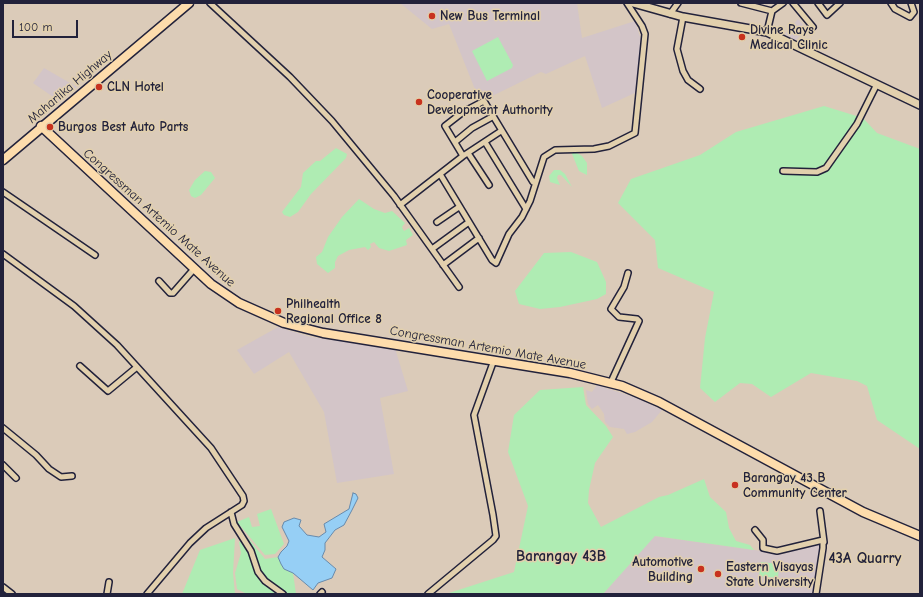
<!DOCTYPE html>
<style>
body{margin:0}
#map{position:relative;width:923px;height:597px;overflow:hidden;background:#dbcbb9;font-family:"Comic Neue",sans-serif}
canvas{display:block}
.frame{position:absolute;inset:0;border:4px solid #22223b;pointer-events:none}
.scale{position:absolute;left:12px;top:20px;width:66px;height:18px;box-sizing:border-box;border:2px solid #22223b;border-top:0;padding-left:5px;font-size:12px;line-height:14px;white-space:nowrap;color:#22223b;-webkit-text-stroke:3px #e2d0ad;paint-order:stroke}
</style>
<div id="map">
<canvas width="923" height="597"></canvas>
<div class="frame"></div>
<div class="scale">100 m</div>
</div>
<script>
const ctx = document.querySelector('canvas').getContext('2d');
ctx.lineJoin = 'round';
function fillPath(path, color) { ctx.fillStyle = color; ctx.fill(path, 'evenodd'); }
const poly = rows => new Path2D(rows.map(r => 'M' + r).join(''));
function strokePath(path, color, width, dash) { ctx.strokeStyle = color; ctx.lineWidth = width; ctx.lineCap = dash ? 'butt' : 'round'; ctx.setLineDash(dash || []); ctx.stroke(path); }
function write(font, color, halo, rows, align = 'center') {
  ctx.font = font + ' "Comic Neue",sans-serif'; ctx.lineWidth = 3; ctx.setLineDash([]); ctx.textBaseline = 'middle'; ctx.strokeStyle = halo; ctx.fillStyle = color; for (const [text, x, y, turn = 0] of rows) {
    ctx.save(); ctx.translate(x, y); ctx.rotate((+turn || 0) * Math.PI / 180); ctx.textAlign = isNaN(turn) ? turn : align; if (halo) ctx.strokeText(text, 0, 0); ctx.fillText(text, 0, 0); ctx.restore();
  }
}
const built = poly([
 [400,3,577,3,582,38,635,21,641,40,642,57,637,92,602,108,585,56,546,74,541,72,480,102,449,24,432,29],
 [798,19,806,28,795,41,785,34],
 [44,68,77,87,59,101,33,83],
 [278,327,310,337,395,348,408,391,380,398,394,474,337,483,324,412,289,352,254,374,237,350],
 [597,385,639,399,662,410,652,422,635,432,627,434,624,429,610,427,605,422,604,414,598,405,592,409,588,404,586,390,592,392],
 [654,536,783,554,819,543,820,545,812,594,603,594]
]);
const green = poly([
 [498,37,513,65,512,68,487,81,472,51],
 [824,106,863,118,877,133,920,149,920,449,877,420,867,386,857,381,811,373,771,397,752,384,740,383,715,402,700,388,705,338,714,292,658,268,655,240,618,203,631,179,700,155,736,132],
 [336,148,347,154,346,158,311,194,298,212,290,217,284,215,282,212,301,187,303,173,316,161,320,161],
 [570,149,582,156,587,163,587,175,579,171],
 [554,170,560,170,565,174,572,187,561,175,558,175,557,178,560,185,550,182,549,176],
 [205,171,211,172,215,178,201,195,195,198,191,196,189,190,195,180],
 [359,199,374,209,385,213,392,211,405,223,402,227,404,231,409,228,413,235,406,240,407,245,389,251,379,248,374,242,370,244,371,247,368,250,365,247,349,250,338,256,335,262,335,268,328,273,317,264,316,257,322,252,328,237,342,217],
 [571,252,597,262,606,282,606,294,597,299,560,307,540,309,519,304,515,291,544,253],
 [583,387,586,405,606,426,613,437,595,463,589,490,588,503,601,527,659,497,668,495,704,479,710,497,726,512,729,528,736,541,750,545,754,550,655,536,603,594,446,594,514,572,528,506,508,452,514,415,540,390],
 [271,509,284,544,275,554,265,555,237,522,249,517,252,527,260,526,257,514],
 [235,538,233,573,235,594,182,594,200,550],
 [248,538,265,559,278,557,284,569,293,573,296,594,247,594,237,589,235,573,241,553,239,542],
 [761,562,779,564,778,578,759,576]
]);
const water = poly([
 [353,493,356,494,358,498,352,510,344,525,335,530,325,543,325,550,322,557,336,569,332,578,318,583,313,590,293,573,284,569,281,564,278,557,281,552,287,546,289,541,282,527,284,522,294,518,301,520,299,526,307,535,319,537,326,532,324,524,349,509,353,493]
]);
const street = poly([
 [210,3,290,77,332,121,394,196,459,287],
 [741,3,772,11],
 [793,3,813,27],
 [818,3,827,15,840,3],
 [891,3,895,9,910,17,914,12,911,3],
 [670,14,678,3],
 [683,17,677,49,683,71,688,80,700,89],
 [767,32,772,11,783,3],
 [455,142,472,128,492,117],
 [485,142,526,209],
 [468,153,489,185],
 [463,156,445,126,463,112,484,101,533,182,536,182],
 [783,171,817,172,826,168,857,124,877,84],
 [440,174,492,260,496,263,509,234,522,217,530,201,544,157,555,150,594,149,609,146,635,133,645,34,642,26,627,3],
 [3,192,95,255],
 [400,205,463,156,501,131],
 [437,222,459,207],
 [432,249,469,222],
 [3,254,74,306,117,345,211,448,243,496,244,501,242,505,206,528,190,543,147,594],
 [443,265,479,238],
 [159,281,170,293,173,293,194,269],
 [80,366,108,391,137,367],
 [611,382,639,321,637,319,619,317,611,309,624,287,628,273],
 [3,428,36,455,49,469,61,477,72,476],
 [3,465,16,478],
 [820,511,824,542],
 [231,512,234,524,251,551,258,572,265,581,283,594],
 [755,530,763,540,763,548,777,551,823,540,823,548,816,594],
 [3,587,12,594],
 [107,594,109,582],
 [320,594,322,592],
 [428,594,493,540,496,536,493,515,474,415,494,360]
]);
const secondary = poly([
 [633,3,683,17,767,32,920,105]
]);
const primary = poly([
 [41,126,211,284,239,303,284,323,323,333,570,373,622,386,659,402,863,512,920,536],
 [3,160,189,3]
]);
const markers = [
 [432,16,4,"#c8321e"],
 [742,37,4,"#c8321e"],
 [99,87,4,"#c8321e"],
 [419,102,4,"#c8321e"],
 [50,127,4,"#c8321e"],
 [278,311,4,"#c8321e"],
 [735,485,4,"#c8321e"],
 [701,569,4,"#c8321e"],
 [718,574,4,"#c8321e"]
];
const poiNames = [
 ["New Bus Terminal",440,16],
 ["Divine Rays",750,30],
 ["Medical Clinic",750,45],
 ["CLN Hotel",107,87],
 ["Cooperative",427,95],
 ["Development Authority",427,110],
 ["Burgos Best Auto Parts",58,127],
 ["Philhealth",286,304],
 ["Regional Office 8",286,319],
 ["Barangay 43 B",743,478],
 ["Community Center",743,493],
 ["Automotive",693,562,"right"],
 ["Building",693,577,"right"],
 ["Eastern Visayas",726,567],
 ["State University",726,582]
];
const streetNames = [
 ["Maharlika Highway",70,87,-40],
 ["Congressman Artemio Mate Avenue",159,218,42],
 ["Congressman Artemio Mate Avenue",488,348,10]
];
const quarterNames = [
 ["Barangay 43B",561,557],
 ["43A Quarry",865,559]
];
fillPath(built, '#d3c5c8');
fillPath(green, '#afecb3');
fillPath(water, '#96cff5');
strokePath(water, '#688aab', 1);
strokePath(street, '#22223b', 8);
strokePath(secondary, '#22223b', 10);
strokePath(primary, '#22223b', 11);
strokePath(street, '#e2d0ad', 5);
strokePath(secondary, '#e2d0ad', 7);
strokePath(primary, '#fddcac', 8);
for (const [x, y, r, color] of markers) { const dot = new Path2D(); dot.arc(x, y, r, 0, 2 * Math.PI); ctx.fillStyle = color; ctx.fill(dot); strokePath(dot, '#e2d0ad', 1.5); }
write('bold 13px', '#22223b', '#e2d0ad', poiNames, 'left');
write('13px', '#22223b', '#e2d0ad', streetNames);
write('bold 15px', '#22223b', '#e2d0ad', quarterNames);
</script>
